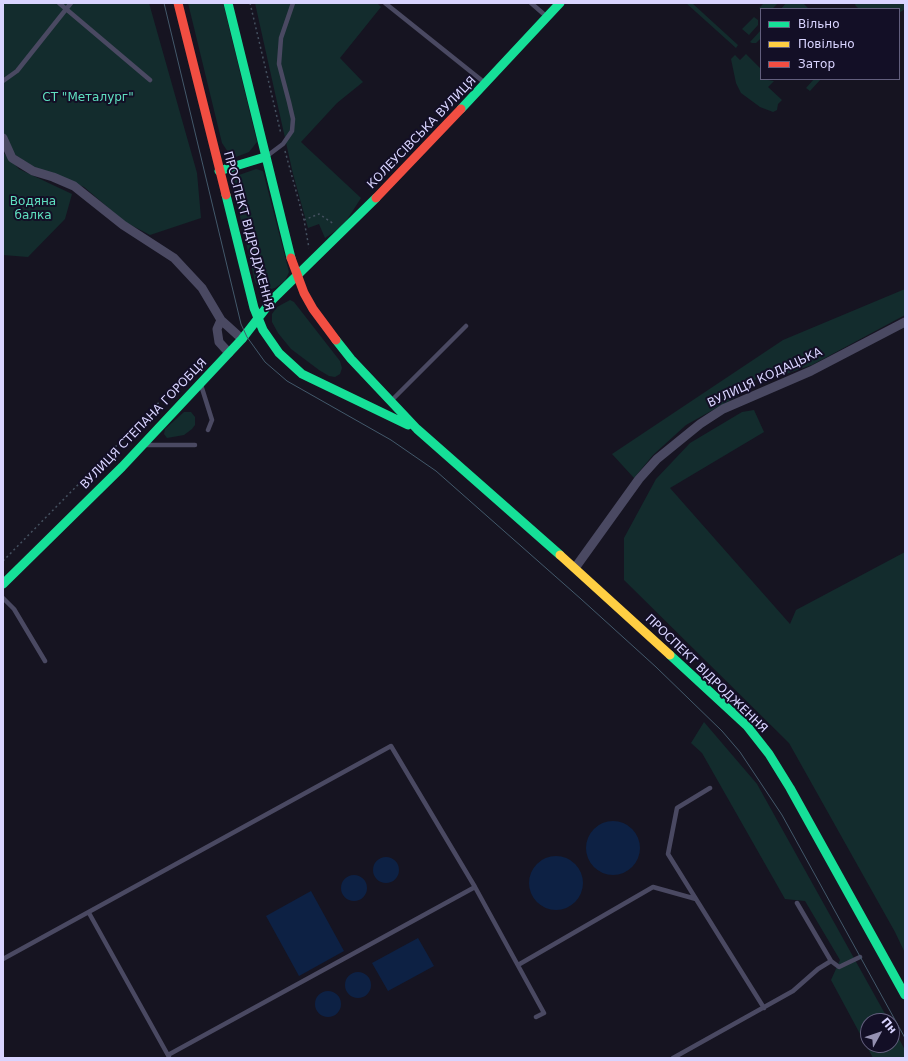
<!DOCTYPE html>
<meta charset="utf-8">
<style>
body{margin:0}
#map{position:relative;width:908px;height:1061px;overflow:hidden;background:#161421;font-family:"DejaVu Sans",sans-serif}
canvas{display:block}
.frame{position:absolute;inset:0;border:4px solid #d9d4ff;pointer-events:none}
.legend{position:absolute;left:760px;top:8px;width:140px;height:72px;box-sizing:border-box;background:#130f26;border:1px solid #625e7d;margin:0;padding:5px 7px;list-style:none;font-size:12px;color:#d9d4ff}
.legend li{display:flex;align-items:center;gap:8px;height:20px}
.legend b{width:20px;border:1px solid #625e7d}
.north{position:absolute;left:860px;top:1013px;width:40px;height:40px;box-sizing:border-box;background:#130f26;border:1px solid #625e7d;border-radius:50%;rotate:50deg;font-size:11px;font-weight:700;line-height:16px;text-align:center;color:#d9d4ff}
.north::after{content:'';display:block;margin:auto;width:14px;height:18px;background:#9591b1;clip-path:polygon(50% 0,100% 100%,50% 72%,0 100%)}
</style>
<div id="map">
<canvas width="908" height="1061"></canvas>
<div class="frame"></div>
<ul class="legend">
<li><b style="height:5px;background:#16e098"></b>Вільно</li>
<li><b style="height:5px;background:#ffcf43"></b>Повільно</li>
<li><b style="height:5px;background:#f24e42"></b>Затор</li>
</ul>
<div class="north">Пн</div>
</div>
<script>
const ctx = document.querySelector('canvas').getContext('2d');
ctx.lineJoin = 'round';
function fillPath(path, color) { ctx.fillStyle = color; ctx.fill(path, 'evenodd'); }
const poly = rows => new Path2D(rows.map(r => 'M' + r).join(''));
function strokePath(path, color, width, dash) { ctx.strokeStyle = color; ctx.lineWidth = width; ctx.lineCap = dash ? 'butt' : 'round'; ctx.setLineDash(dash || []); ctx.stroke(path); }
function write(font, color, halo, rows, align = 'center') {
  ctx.font = font + ' "DejaVu Sans",sans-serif'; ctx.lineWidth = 4; ctx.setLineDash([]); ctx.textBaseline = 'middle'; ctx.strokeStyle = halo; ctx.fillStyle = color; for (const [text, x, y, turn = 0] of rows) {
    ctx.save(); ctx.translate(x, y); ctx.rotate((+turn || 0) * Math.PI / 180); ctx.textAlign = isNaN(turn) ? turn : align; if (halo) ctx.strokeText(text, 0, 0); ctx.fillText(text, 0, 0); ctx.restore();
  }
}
const green = poly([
 [3,3,149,3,197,173,201,218,150,235,125,222,84,187,37,169,3,147],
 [188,3,223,3,257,142,249,152,236,157,230,155,222,143],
 [255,3,377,3,381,7,340,58,363,82,337,103,301,142,361,198,343,226,325,238,319,224,308,228,293,174],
 [686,3,692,3,738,45,736,48],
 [764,3,778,3,772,9,760,9,759,8],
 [786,3,803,3,809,9,781,9],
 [856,3,884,4,905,3,905,9,899,13,899,9,859,9,855,5],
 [754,17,758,20,758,25,749,35,742,29],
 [761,30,761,38,756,43,752,43,750,42],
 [746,54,761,69,761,79,774,81,768,87,782,100,778,104,777,110,773,112,760,107,741,93,736,83,731,59,735,55,740,60],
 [814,79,821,79,810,91,806,88],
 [3,152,19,169,72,194,65,219,28,257,3,255],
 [256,169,263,171,289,272,285,281,275,288,267,290,260,289,255,282,234,190,234,182,239,175],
 [905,289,905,315,812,365,777,377,762,372,745,392,686,425,653,455,634,478,612,454,783,340],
 [290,300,294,302,340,361,342,368,340,374,335,377,329,376,319,370,291,349,278,333,272,322,272,314,277,307],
 [754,410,764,432,670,488,790,624,796,610,905,552,905,953,895,932,789,743,624,580,624,538,656,479,690,443,742,412],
 [184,412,191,412,195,417,195,425,192,429,184,435,167,438,164,434,165,429],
 [704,722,757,784,889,1021,868,1021,868,1045,892,1045,892,1026,905,1050,905,1058,873,1058,831,980,840,960,805,901,785,899,702,753,691,743]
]);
const water = poly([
 '586 848a27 27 0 1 1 54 0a27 27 0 1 1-54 0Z',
 '529 883a27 27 0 1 1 54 0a27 27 0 1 1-54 0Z',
 '373 870a13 13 0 1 1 26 0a13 13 0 1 1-26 0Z',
 '341 888a13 13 0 1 1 26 0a13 13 0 1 1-26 0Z',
 [311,891,344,951,299,976,266,916],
 [418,938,434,966,388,991,372,963],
 '345 985a13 13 0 1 1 26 0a13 13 0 1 1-26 0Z',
 '315 1004a13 13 0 1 1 26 0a13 13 0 1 1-26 0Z'
]);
const path = poly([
 [250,3,281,134],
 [285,151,304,220,309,248],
 [304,220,319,214,334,224],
 [3,561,179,382]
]);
const lane = poly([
 [59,3,150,80],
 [385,3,485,83],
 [531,3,546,16],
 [3,81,17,71,71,3],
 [267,156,283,144,292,131,293,119,289,102,279,64,281,38,293,3],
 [201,385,212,420,208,430],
 [392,400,466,326],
 [146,445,195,445],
 [3,598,14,609,45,661],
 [696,899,764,1008],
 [797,903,831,961,839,967,860,957],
 [89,913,169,1057],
 [3,959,391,746,475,887,544,1013,536,1017],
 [518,965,653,887,696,899,668,854,677,808,710,788],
 [168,1055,475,887],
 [673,1058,793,991,818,969,831,961]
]);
const street = poly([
 [3,138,12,158,33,171,53,177,74,186,123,225,174,258,202,288,221,320,217,329,219,342,229,353],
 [221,320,242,339],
 [575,568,639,479,657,459,700,424,723,409,811,371,905,322]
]);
const fast = poly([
 [228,3,291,258],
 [461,109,560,3],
 [219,171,265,157],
 [226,195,254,308,263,330,279,353,302,374,408,425],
 [336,340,351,359,417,429,560,555],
 [3,584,122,467,242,339,273,299,376,198],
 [670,655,747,726,769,754,790,788,905,995]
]);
const slow = poly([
 [560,555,670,655]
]);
const jam = poly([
 [178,3,226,195],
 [376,198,461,109],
 [291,258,304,293,313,309,336,340]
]);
const tram = poly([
 [164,3,241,324,247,337,265,362,287,381,391,440,436,471,581,599,656,667,722,731,740,752,782,815,905,1038]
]);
const parkNames = [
 ["СТ \"Металург\"",88,98],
 ["Водяна",33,202],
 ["балка",33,216]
];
const streetNames = [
 ["КОЛЕУСІВСЬКА ВУЛИЦЯ",422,133,-46],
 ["ПРОСПЕКТ ВІДРОДЖЕННЯ",248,231,75],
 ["ВУЛИЦЯ КОДАЦЬКА",765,378,-25],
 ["ВУЛИЦЯ СТЕПАНА ГОРОБЦЯ",144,424,-46],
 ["ПРОСПЕКТ ВІДРОДЖЕННЯ",706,674,44]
];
fillPath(green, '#132c2d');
fillPath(water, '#0d2144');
strokePath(path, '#44505f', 1.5, [2, 3]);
strokePath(lane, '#4a4962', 4.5);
strokePath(street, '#4a4962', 9);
strokePath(fast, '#16e098', 9);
strokePath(slow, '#ffcf43', 9);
strokePath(jam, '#f24e42', 9);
strokePath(tram, '#43596b', 1);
write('12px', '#5fe0c0', '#130f26', parkNames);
write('12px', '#d9d4ff', '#130f26', streetNames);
</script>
